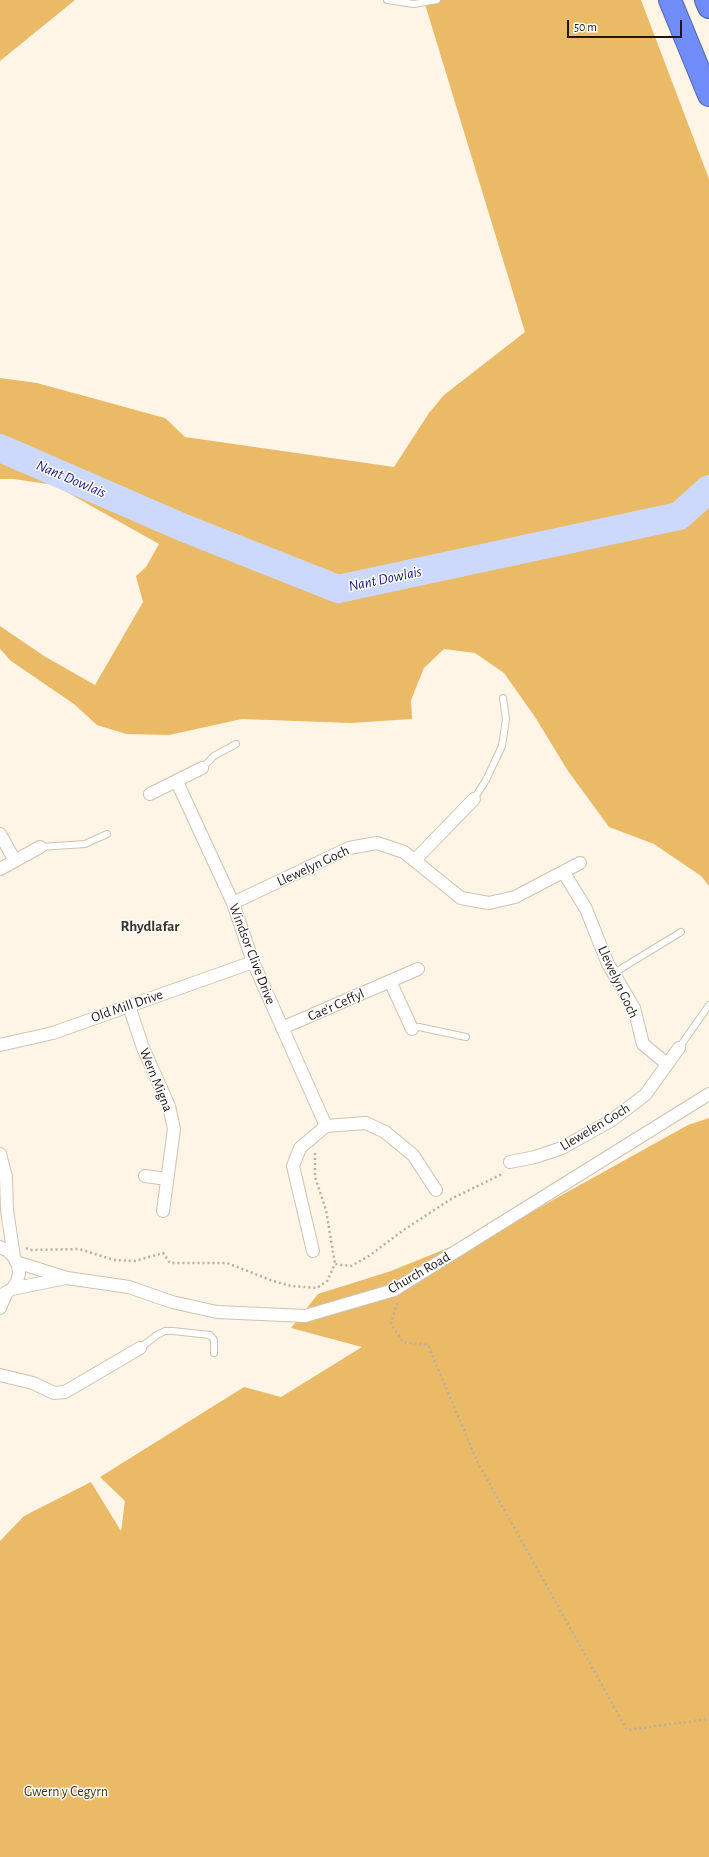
<!DOCTYPE html>
<style>
body{margin:0}
#map{position:relative;width:709px;height:1857px;overflow:hidden;background:#fef5e7;font-family:"Alegreya Sans",sans-serif}
canvas{display:block}
.scale{position:absolute;left:567px;top:20px;width:115px;height:18px;box-sizing:border-box;border:2px solid #1d1a14;border-top:0;padding-left:5px;font-size:12px;line-height:14px;white-space:nowrap;color:#1d1a14;-webkit-text-stroke:3px #fff;paint-order:stroke}
</style>
<div id="map">
<canvas width="709" height="1857"></canvas>
<div class="scale">50 m</div>
</div>
<script>
const ctx = document.querySelector('canvas').getContext('2d');
ctx.lineJoin = 'round';
function fillPath(path, color) { ctx.fillStyle = color; ctx.fill(path, 'evenodd'); }
const poly = rows => new Path2D(rows.map(r => 'M' + r).join(''));
function strokePath(path, color, width, dash) { ctx.strokeStyle = color; ctx.lineWidth = width; ctx.lineCap = dash ? 'butt' : 'round'; ctx.setLineDash(dash || []); ctx.stroke(path); }
function write(font, color, halo, rows, align = 'center') {
  ctx.font = font + ' "Alegreya Sans",sans-serif'; ctx.lineWidth = 3; ctx.setLineDash([]); ctx.textBaseline = 'middle'; ctx.strokeStyle = halo; ctx.fillStyle = color; for (const [text, x, y, turn = 0] of rows) {
    ctx.save(); ctx.translate(x, y); ctx.rotate((+turn || 0) * Math.PI / 180); ctx.textAlign = isNaN(turn) ? turn : align; if (halo) ctx.strokeText(text, 0, 0); ctx.fillText(text, 0, 0); ctx.restore();
  }
}
const green = poly([
 [0,0,75,0,0,61],
 [430,0,641,0,709,179,709,886,701,876,654,844,609,827,568,771,535,717,504,673,475,653,444,649,424,668,411,700,412,719,350,723,242,719,169,735,126,734,97,725,74,704,11,661,0,649,0,626,44,656,95,685,143,602,136,576,146,567,159,544,54,485,14,479,0,479,0,378,37,383,165,418,185,437,394,467,429,413,444,395,525,332,425,4],
 [709,1118,709,1857,0,1857,0,1541,24,1516,91,1482,121,1531,125,1501,100,1477,244,1387,281,1397,362,1347,291,1328,318,1294,391,1271,517,1220,688,1125]
]);
const river = poly([
 [0,448,184,528,338,589,679,516,709,489]
]);
const path = poly([
 [315,1153,315,1177,326,1210,335,1264],
 [26,1248,30,1250,79,1249,114,1260,135,1261,163,1253,170,1263,227,1263,273,1281,291,1286,317,1288,327,1281,335,1264,351,1266,369,1256,405,1229,451,1199,500,1175,503,1172],
 [397,1303,391,1324,403,1342,428,1345,477,1461,627,1730,709,1719]
]);
const lane = poly([
 [387,0,414,4,437,0],
 [202,768,214,756,236,744],
 [474,799,486,780,502,746,506,719,503,698],
 [40,847,85,844,107,834],
 [614,973,681,932],
 [412,1029,419,1027,466,1037],
 [679,1048,709,1005],
 [140,1348,157,1335,165,1331,173,1331,210,1335,214,1340,214,1353]
]);
const street = poly([
 [177,782,233,903,253,962,326,1126],
 [150,794,202,768],
 [0,834,15,861],
 [415,860,474,799],
 [0,869,40,847],
 [564,873,586,909,608,964,634,1008,643,1044,667,1064],
 [233,903,349,848,377,843,404,852,461,898,489,903,515,897,580,863],
 [390,981,412,1029],
 [129,1006,143,1048,169,1106,174,1129,163,1211],
 [282,1028,418,969],
 [0,1045,53,1033,253,962],
 [0,1154,6,1177,7,1210,14,1257],
 [510,1162,535,1157,562,1148,612,1120,645,1095,679,1048],
 [145,1176,167,1179],
 [0,1247,8,1251,14,1257,18,1265,19,1273,17,1282,12,1289,0,1296],
 [313,1251,293,1166,300,1148,326,1126,366,1123,385,1132,413,1155,436,1190],
 [16,1262,67,1278,129,1287,172,1302,217,1312,305,1316,394,1290,709,1094],
 [12,1289,66,1278],
 [0,1308,6,1294],
 [0,1375,33,1383,54,1393,65,1392,140,1348]
]);
const highway = poly([
 [670,0,709,95],
 [706,0,709,7]
]);
const streetNames = [
 ["Llewelyn Goch",313,866,-25],
 ["Windsor Clive Drive",252,954,69],
 ["Llewelyn Goch",618,982,65],
 ["Cae'r Ceffyl",336,1005,-24],
 ["Old Mill Drive",127,1006,-19],
 ["Wern Migna",156,1080,68],
 ["Llewelen Goch",595,1127,-31],
 ["Church Road",419,1273,-30]
];
const parkNames = [
 ["Gwern y Cegyrn",66,1792]
];
const waterNames = [
 ["Nant Dowlais",71,479,23],
 ["Nant Dowlais",385,579,-12]
];
const neighbourhoodNames = [
 ["Rhydlafar",150,926]
];
fillPath(green, '#eaba66');
strokePath(river, '#ccd9fd', 28);
strokePath(lane, '#cdc3b2', 8);
strokePath(street, '#cdc3b2', 14);
strokePath(highway, '#5264a8', 24);
strokePath(path, '#b6afa4', 2.5, [2, 3]);
strokePath(lane, '#fff', 6);
strokePath(street, '#fff', 12);
strokePath(highway, '#6f8cf8', 22);
write('14px', '#1d1a14', '#fff', streetNames);
write('14px', '#493409', '#fff', parkNames);
write('italic 15px', '#15177a', '#fff', waterNames);
write('bold 15px', '#3b3325', '#fff', neighbourhoodNames);
</script>
